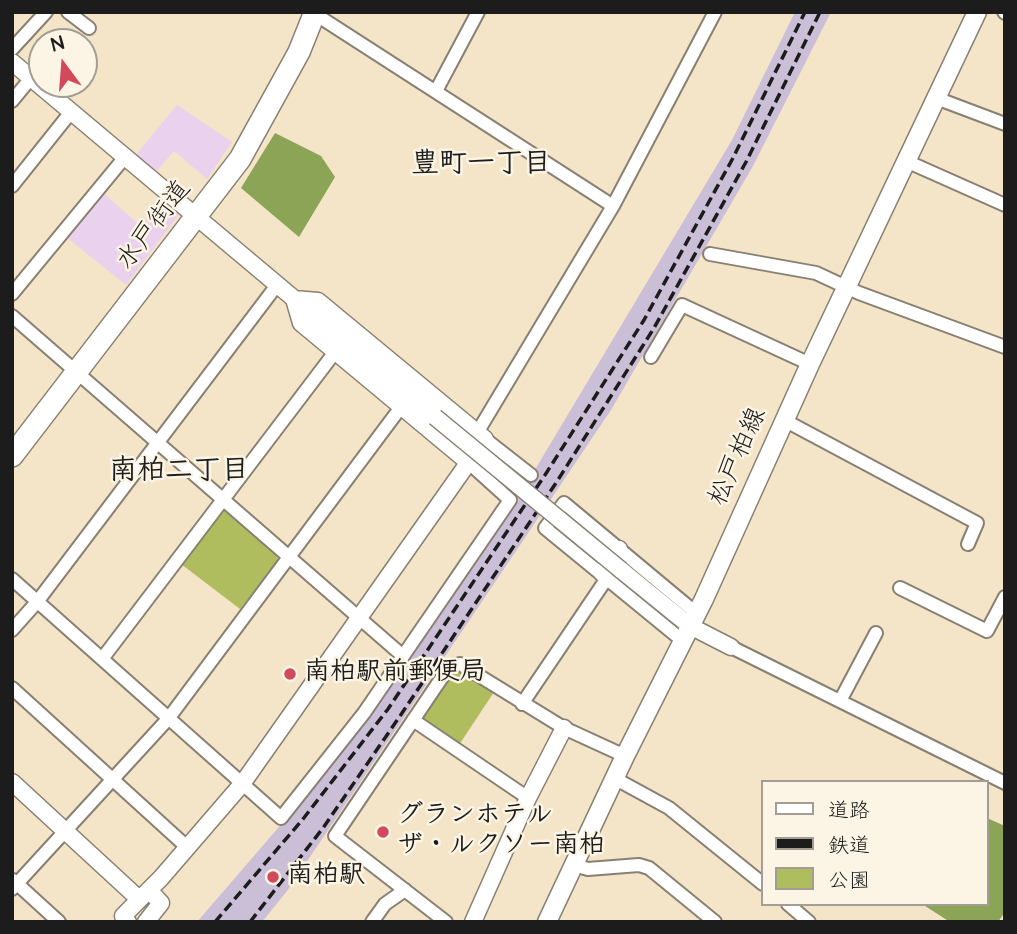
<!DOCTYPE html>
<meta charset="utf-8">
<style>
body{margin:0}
#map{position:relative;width:1017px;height:934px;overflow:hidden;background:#f4e4c8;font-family:"Architects Daughter","Klee One",sans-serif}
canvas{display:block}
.frame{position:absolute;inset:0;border:14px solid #1c1c1c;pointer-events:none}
.legend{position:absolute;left:761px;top:780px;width:228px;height:126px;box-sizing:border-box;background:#fcf5e5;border:2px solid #a29e95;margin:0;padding:9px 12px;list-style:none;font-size:21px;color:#1c1c1c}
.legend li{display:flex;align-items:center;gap:14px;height:35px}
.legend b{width:35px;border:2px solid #a29e95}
.north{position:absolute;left:28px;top:28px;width:70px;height:70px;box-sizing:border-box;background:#fcf5e5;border:2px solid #a29e95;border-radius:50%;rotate:344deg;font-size:19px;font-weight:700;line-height:28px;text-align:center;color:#1c1c1c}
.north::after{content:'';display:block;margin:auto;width:24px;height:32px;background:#d1495b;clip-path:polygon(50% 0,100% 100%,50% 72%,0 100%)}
</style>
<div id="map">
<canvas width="1017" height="934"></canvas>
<div class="frame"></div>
<ul class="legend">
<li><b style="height:9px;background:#fff"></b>道路</li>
<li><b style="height:9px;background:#1c1c1c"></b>鉄道</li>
<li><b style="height:19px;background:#b0bd5f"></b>公園</li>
</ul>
<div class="north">N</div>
</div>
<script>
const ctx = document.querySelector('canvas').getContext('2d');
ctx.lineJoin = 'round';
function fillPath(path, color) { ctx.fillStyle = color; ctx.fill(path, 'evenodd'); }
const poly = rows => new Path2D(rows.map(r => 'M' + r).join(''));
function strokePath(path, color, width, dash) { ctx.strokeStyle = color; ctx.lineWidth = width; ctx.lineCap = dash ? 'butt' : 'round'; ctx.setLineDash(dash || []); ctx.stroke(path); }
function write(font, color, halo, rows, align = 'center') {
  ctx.font = font + ' "Architects Daughter","Klee One",sans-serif'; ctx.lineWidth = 5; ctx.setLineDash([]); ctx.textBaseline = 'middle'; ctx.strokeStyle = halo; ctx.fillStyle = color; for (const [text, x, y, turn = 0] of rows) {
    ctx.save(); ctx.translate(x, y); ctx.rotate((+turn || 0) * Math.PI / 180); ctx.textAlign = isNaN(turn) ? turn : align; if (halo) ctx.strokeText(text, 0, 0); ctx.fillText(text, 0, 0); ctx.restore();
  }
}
const built = poly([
 [177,105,232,142,207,179,174,151,156,172,135,156],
 [103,193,141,226,162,200,180,213,126,285,66,237]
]);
const industrial = poly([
 [795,12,831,12,753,166,611,410,287,891,262,922,197,922,309,792,527,483,732,140]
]);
const green = poly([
 [226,510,277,554,278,561,240,609,181,564,220,511],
 [458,668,494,692,459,745,422,720,421,715,452,669]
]);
const forest = poly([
 [275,133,321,156,335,177,299,237,241,188],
 [987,818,1005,826,1005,912,998,922,950,922,922,904,987,904]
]);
const minor = poly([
 [68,12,89,28],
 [1004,12,1005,13],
 [315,14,613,206],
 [12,49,46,12],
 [436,91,478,12],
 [936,98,1005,124],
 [12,101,31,78],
 [906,161,1005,205],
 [12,186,71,112],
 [710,254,816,273,859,293,1005,347],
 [12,294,125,157],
 [12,316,403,656],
 [651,357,682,305,810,364],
 [784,420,977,523,968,544],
 [477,433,613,206,715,12],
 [485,439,531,475],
 [12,579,281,818,364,713,510,500,468,462],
 [900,588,987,631,1005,597],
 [12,630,37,602,277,285],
 [683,641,545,528,564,503,696,613],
 [731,647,1005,783],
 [102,659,335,352],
 [12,688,188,848],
 [840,701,876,633],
 [522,704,607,578],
 [413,720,528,798],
 [614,778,669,808,763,884],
 [574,865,588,869,639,865,649,868,715,922],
 [13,880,59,922],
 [12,889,168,719,401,407],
 [788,904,809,922],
 [372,922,385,904,405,890],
 [446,922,335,836,449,667,460,664,564,728,625,756]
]);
const tertiary = poly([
 [12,62,435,417],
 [621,570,690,626,731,647],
 [602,573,619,549],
 [12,782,139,899],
 [128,922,123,916,161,878,242,784,485,439,318,301,294,299,301,323,468,462],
 [146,922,161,903,149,890],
 [473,922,528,798,564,728]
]);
const secondary = poly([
 [547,922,625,756,704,599,810,364,977,12]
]);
const trunk = poly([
 [12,456,240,159,299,52,315,12]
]);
const rail = poly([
 [215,922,303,819,388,709,545,475,644,320,733,158,805,12],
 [250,922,323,828,400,716,556,483,654,328,746,162,820,12]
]);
const tertiaryBridge = poly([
 [435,417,621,570]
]);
const markers = [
 [290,674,7,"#d1495b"],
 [383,832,7,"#d1495b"],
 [273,877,7,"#d1495b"]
];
const streetNames = [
 ["水戸街道",155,226,-53],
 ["松戸柏線",739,457,-66]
];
const poiNames = [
 ["南柏駅前郵便局",304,674],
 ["グランホテル",397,817],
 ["ザ・ルクソー南柏",397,847],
 ["南柏駅",287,877]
];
const neighbourhoodNames = [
 ["豊町一丁目",481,165],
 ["南柏二丁目",179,472]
];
fillPath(built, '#ead1ed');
fillPath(industrial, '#cabfd7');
fillPath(green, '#b0bd5f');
fillPath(forest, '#8ca456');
strokePath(minor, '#888072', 16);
strokePath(tertiary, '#888072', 19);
strokePath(secondary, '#888072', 21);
strokePath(trunk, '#888072', 24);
strokePath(minor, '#fff', 12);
strokePath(tertiary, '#fff', 16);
strokePath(secondary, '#fff', 18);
strokePath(trunk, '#fff', 21);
strokePath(rail, '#1c1c1c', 3.5, [10, 5]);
strokePath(tertiaryBridge, '#888072', 19, []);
strokePath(tertiaryBridge, '#fff', 16);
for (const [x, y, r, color] of markers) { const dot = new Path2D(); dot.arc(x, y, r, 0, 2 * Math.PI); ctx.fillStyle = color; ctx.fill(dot); strokePath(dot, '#fcf5e5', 2.5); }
write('26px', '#1c1c1c', '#fcf5e5', streetNames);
write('bold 26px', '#1c1c1c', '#fcf5e5', poiNames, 'left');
write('bold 28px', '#1c1c1c', '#fcf5e5', neighbourhoodNames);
</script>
